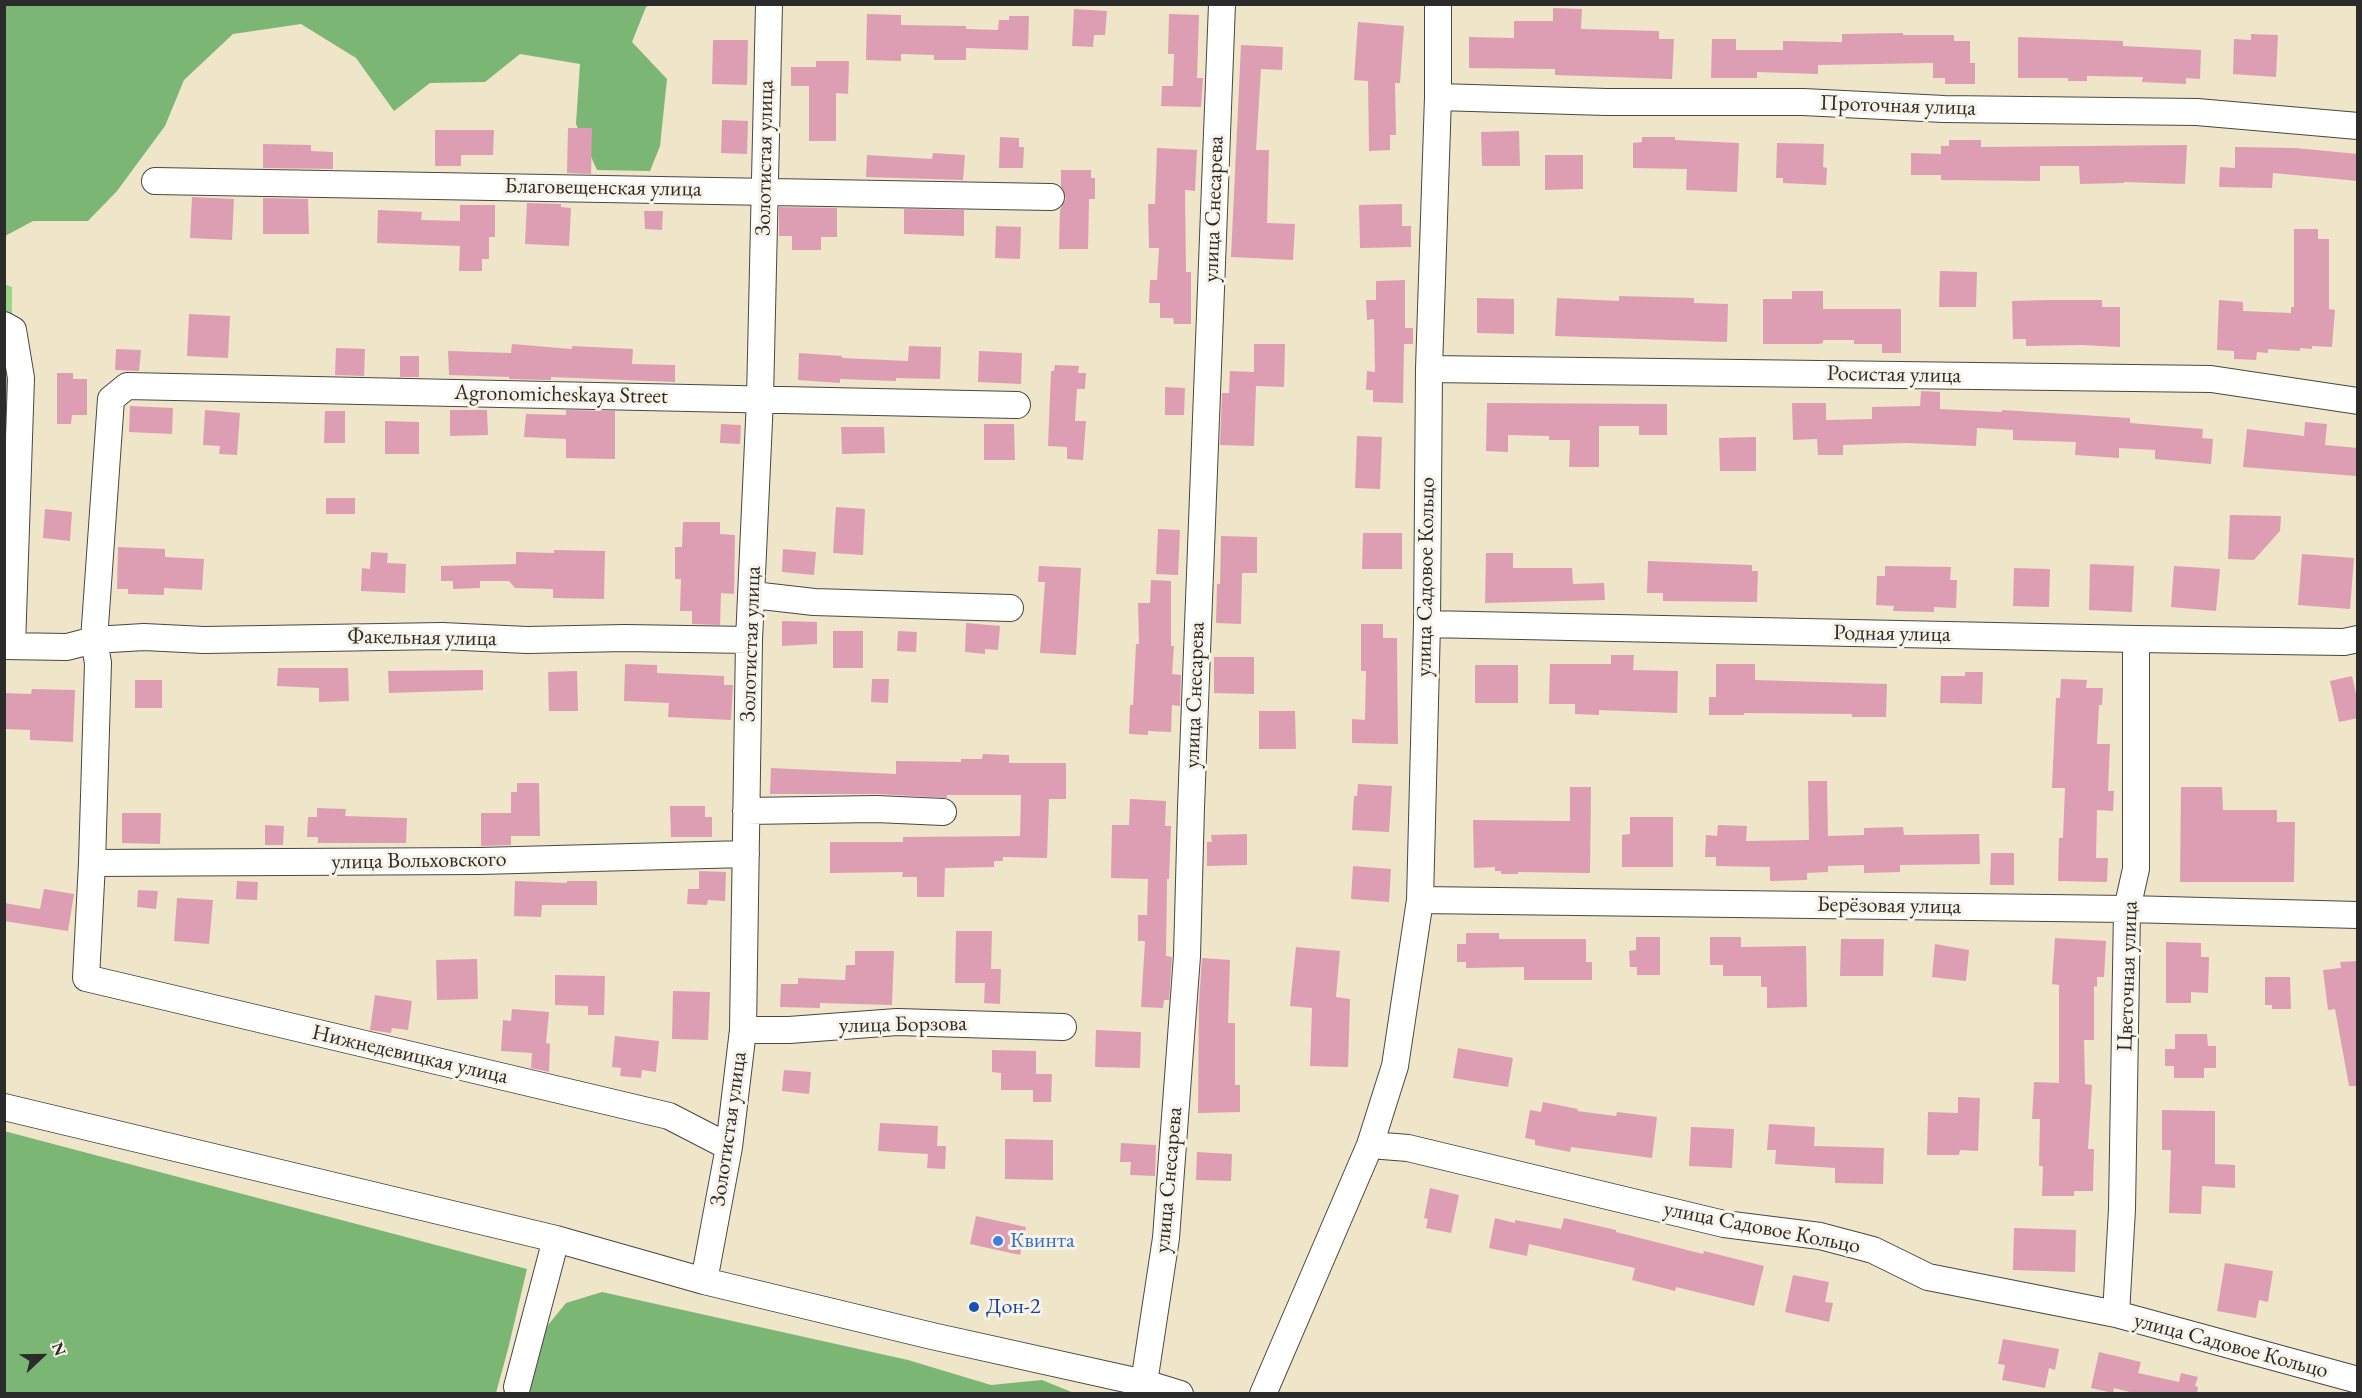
<!DOCTYPE html>
<meta charset="utf-8">
<style>
body{margin:0}
#map{position:relative;width:2362px;height:1398px;overflow:hidden;background:#efe5c9;font-family:"EB Garamond",serif}
canvas{display:block}
.frame{position:absolute;inset:0;border:6px solid #2b2b2b;pointer-events:none}
.north{position:absolute;left:12px;top:1326px;width:60px;height:60px;-webkit-text-stroke:4px #f7f3e8;paint-order:stroke;rotate:68deg;font-size:16px;font-weight:700;line-height:24px;text-align:center;color:#2b2b2b}
.north::after{content:'';display:block;margin:auto;width:21px;height:27px;background:#2b2b2b;clip-path:polygon(50% 0,100% 100%,50% 72%,0 100%)}
</style>
<div id="map">
<canvas width="2362" height="1398"></canvas>
<div class="frame"></div>
<div class="north">N</div>
</div>
<script>
const ctx = document.querySelector('canvas').getContext('2d');
ctx.lineJoin = 'round';
function fillPath(path, color) { ctx.fillStyle = color; ctx.fill(path, 'evenodd'); }
const poly = rows => new Path2D(rows.map(r => 'M' + r).join(''));
function strokePath(path, color, width, dash) { ctx.strokeStyle = color; ctx.lineWidth = width; ctx.lineCap = dash ? 'butt' : 'round'; ctx.setLineDash(dash || []); ctx.stroke(path); }
function write(font, color, halo, rows, align = 'center') {
  ctx.font = font + ' "EB Garamond",serif'; ctx.lineWidth = 6; ctx.setLineDash([]); ctx.textBaseline = 'middle'; ctx.strokeStyle = halo; ctx.fillStyle = color; for (const [text, x, y, turn = 0] of rows) {
    ctx.save(); ctx.translate(x, y); ctx.rotate((+turn || 0) * Math.PI / 180); ctx.textAlign = isNaN(turn) ? turn : align; if (halo) ctx.strokeText(text, 0, 0); ctx.fillText(text, 0, 0); ctx.restore();
  }
}
const green = poly([
 [4,284,12,287,10,615,4,615]
]);
const forest = poly([
 [5,5,650,5,646,7,632,42,667,79,660,146,650,171,597,170,576,124,580,64,520,54,485,82,430,83,394,111,356,58,301,24,233,34,184,80,165,126,117,191,88,221,33,221,5,236],
 [4,1131,527,1269,508,1349,496,1393,5,1393],
 [602,1292,908,1360,991,1385,1042,1380,1074,1393,527,1394,544,1330,566,1303]
]);
const building = poly([
 [1553,8,1582,9,1581,29,1659,31,1659,39,1674,39,1672,79,1555,75,1555,69,1469,68,1469,37,1514,38,1514,21,1553,21],
 [1074,9,1107,11,1105,35,1094,35,1093,47,1072,46],
 [867,14,901,15,901,25,966,26,966,29,998,30,999,20,1009,20,1009,16,1029,16,1028,50,966,48,966,60,934,60,934,55,901,54,901,61,866,60],
 [1169,14,1199,15,1197,78,1203,78,1201,107,1161,106,1162,86,1173,86,1174,54,1168,54],
 [1358,22,1404,26,1400,83,1395,83,1396,135,1390,135,1390,150,1369,151,1368,81,1354,80],
 [1903,33,1903,35,1954,35,1954,41,1970,41,1970,63,1975,63,1975,84,1945,84,1945,78,1933,78,1933,63,1818,65,1818,74,1757,72,1757,78,1711,78,1712,39,1736,39,1736,50,1783,50,1783,41,1842,42,1842,34],
 [2251,34,2278,35,2276,77,2233,74,2234,39,2251,40],
 [2018,37,2123,41,2123,46,2201,50,2200,79,2186,78,2186,84,2142,82,2143,77,2087,76,2087,81,2068,81,2068,78,2018,78],
 [713,40,748,40,747,85,712,84],
 [1241,45,1283,47,1282,70,1261,69,1256,150,1269,150,1267,223,1295,224,1293,260,1231,257],
 [816,61,849,61,848,94,836,93,836,141,809,141,809,86,791,86,791,67,816,67],
 [722,120,748,121,747,154,721,153],
 [568,128,592,128,591,174,567,173],
 [435,130,494,130,493,155,461,155,461,166,435,166],
 [1519,131,1520,166,1482,166,1481,132],
 [1000,137,1019,138,1019,147,1024,147,1023,168,999,168],
 [1642,137,1675,137,1675,140,1739,143,1737,192,1686,190,1687,169,1633,168,1633,143,1642,142],
 [1949,140,1981,140,1981,147,2187,145,2185,184,2124,182,2124,183,2080,184,2079,166,2040,166,2040,181,1941,180,1941,175,1911,175,1911,153,1941,154,1941,146,1949,146],
 [1777,143,1824,144,1823,167,1827,168,1826,185,1783,183,1783,178,1776,178],
 [263,144,311,145,311,151,333,152,333,169,263,168],
 [2235,147,2295,148,2358,154,2358,181,2273,173,2272,188,2219,187,2220,167,2235,168],
 [1157,148,1197,150,1195,191,1185,190,1186,272,1191,272,1191,324,1174,324,1173,318,1160,318,1160,303,1149,303,1150,280,1157,280,1159,248,1149,248,1148,204,1155,204],
 [933,153,965,155,963,180,866,177,867,155,932,159],
 [1545,155,1583,155,1583,189,1545,190],
 [1061,170,1091,170,1091,178,1095,178,1095,199,1089,199,1088,249,1059,249,1060,210,1066,198,1061,186],
 [192,197,234,199,232,240,190,238],
 [263,198,308,199,309,234,263,234],
 [527,203,561,204,561,207,571,208,569,246,525,244],
 [1402,204,1402,226,1411,226,1411,247,1360,248,1359,205],
 [460,205,495,205,495,237,489,237,489,259,482,259,482,271,459,271,460,246,377,243,378,210,422,212,421,220,460,221],
 [779,207,837,208,837,237,821,237,821,250,792,250,792,236,779,236],
 [904,209,964,210,964,236,904,234],
 [644,211,663,211,662,230,645,229],
 [996,226,1021,227,1020,259,995,258],
 [2294,229,2318,229,2318,239,2329,239,2329,309,2335,310,2332,347,2312,346,2312,349,2300,348,2300,351,2268,349,2268,353,2257,352,2256,360,2234,359,2234,351,2217,350,2219,300,2243,302,2243,311,2291,313,2291,307,2294,307],
 [1940,271,1977,272,1976,307,1939,307],
 [1405,280,1405,328,1413,328,1413,344,1404,344,1403,403,1373,402,1373,390,1366,390,1367,371,1375,372,1374,319,1367,320,1366,300,1376,300,1376,281],
 [1792,291,1823,291,1823,309,1901,309,1901,353,1882,353,1882,344,1854,344,1854,340,1823,340,1823,343,1819,344,1763,344,1763,299,1792,299],
 [1619,296,1694,298,1694,303,1728,304,1727,342,1555,336,1557,298,1619,301],
 [1477,298,1514,299,1514,334,1477,333],
 [2051,300,2102,300,2102,307,2120,307,2120,347,2083,345,2026,346,2026,339,2013,339,2012,301],
 [189,314,230,316,228,358,187,356],
 [512,344,572,349,572,346,633,349,632,364,675,365,675,382,551,377,551,380,509,379,509,377,449,375,448,351,511,353],
 [1254,344,1285,344,1284,387,1256,386,1254,446,1220,445,1222,393,1229,393,1230,371,1254,372],
 [909,346,941,347,940,379,896,378,896,381,840,379,840,383,798,380,799,353,842,356,842,358,908,361],
 [336,348,365,349,364,376,335,375],
 [116,349,141,350,139,371,115,370],
 [979,351,1022,353,1021,384,978,382],
 [400,356,419,356,419,377,400,377],
 [1055,365,1079,366,1078,373,1086,373,1085,389,1077,389,1075,421,1086,421,1083,460,1067,459,1067,447,1048,446,1051,371,1054,371],
 [57,373,73,373,73,379,87,379,87,415,72,415,71,424,57,424],
 [1165,387,1185,388,1184,415,1165,415],
 [1921,391,1940,392,1940,409,2002,412,2002,410,2130,418,2130,423,2203,429,2202,438,2213,439,2211,464,2155,459,2155,450,2119,448,2119,458,2075,455,2076,442,2013,440,2013,430,1977,428,1976,446,1907,443,1843,445,1843,455,1818,455,1817,439,1793,440,1792,403,1826,403,1826,420,1872,419,1872,407,1920,406],
 [1487,403,1667,404,1667,435,1639,435,1639,426,1599,426,1599,467,1569,467,1570,440,1549,440,1549,436,1508,435,1508,452,1486,451],
 [130,406,173,408,172,434,129,432],
 [205,410,240,413,237,455,219,454,220,446,203,445],
 [450,410,487,410,488,435,450,436],
 [566,410,615,411,615,459,566,458,566,439,524,437,526,414,566,415],
 [325,411,345,411,345,443,324,443],
 [385,421,419,422,419,454,385,454],
 [2305,422,2327,424,2325,445,2358,448,2356,476,2243,467,2247,429,2304,436],
 [721,424,741,425,740,444,720,443],
 [984,424,1014,424,1015,460,984,460],
 [841,427,884,427,885,453,842,454],
 [1357,436,1382,437,1380,489,1355,488],
 [1756,437,1756,471,1720,471,1719,438],
 [326,498,355,498,355,514,326,514],
 [836,507,865,509,863,555,833,553],
 [45,509,72,512,70,541,43,538],
 [2230,515,2281,516,2280,531,2254,560,2228,559],
 [683,522,720,522,720,534,735,535,734,594,721,593,720,625,692,624,692,611,680,611,681,579,675,579,675,547,682,547],
 [1158,529,1180,530,1178,575,1156,574],
 [1363,533,1402,533,1402,569,1362,569],
 [1221,536,1257,537,1257,573,1242,573,1241,624,1216,623,1217,584,1220,584],
 [118,547,165,549,165,557,204,559,202,590,164,588,164,595,128,594,128,589,117,589],
 [783,549,816,552,814,575,782,572],
 [554,550,605,551,604,599,553,598,553,589,515,588,509,581,480,581,480,588,453,589,453,581,441,581,441,566,516,564,516,552,554,553],
 [371,552,388,553,387,563,406,564,405,593,361,591,362,568,370,569],
 [1486,553,1513,553,1513,568,1572,568,1573,584,1604,583,1605,600,1485,603],
 [2302,554,2354,558,2350,609,2298,605],
 [1648,561,1752,565,1752,571,1758,571,1757,602,1663,601,1663,593,1647,593],
 [2090,564,2134,566,2132,612,2089,610],
 [1039,566,1081,568,1076,655,1040,653,1045,582,1038,582],
 [1885,566,1951,567,1950,580,1957,580,1956,608,1934,607,1934,612,1893,611,1894,606,1876,605,1877,576,1885,576],
 [2174,566,2220,569,2216,611,2171,607],
 [2014,568,2050,569,2049,607,2013,606],
 [1151,580,1171,581,1171,646,1174,646,1172,674,1181,675,1180,706,1172,705,1171,732,1148,731,1148,735,1129,734,1130,705,1133,705,1136,644,1139,644,1138,603,1150,603],
 [782,621,817,622,817,644,782,646],
 [966,623,1000,626,998,650,985,649,985,654,965,652],
 [1361,624,1383,624,1383,638,1397,638,1398,744,1352,743,1352,719,1365,720,1366,671,1361,671],
 [833,631,863,631,863,668,833,668],
 [898,631,917,632,916,652,897,651],
 [1611,655,1634,655,1633,670,1678,671,1677,713,1599,710,1599,715,1575,714,1575,704,1549,704,1550,664,1611,664],
 [1214,657,1254,657,1254,694,1214,693],
 [625,664,657,665,657,673,724,676,724,685,733,685,731,720,668,717,669,703,624,701],
 [1716,664,1755,664,1755,680,1887,684,1886,717,1852,717,1852,714,1744,713,1744,715,1709,715,1709,697,1716,697],
 [1475,665,1518,665,1518,703,1475,703],
 [278,668,348,668,349,701,319,702,319,688,277,686],
 [483,670,483,690,389,693,388,671],
 [577,671,578,711,549,711,548,672],
 [1965,672,1983,672,1982,704,1940,703,1941,676,1965,676],
 [2352,676,2358,703,2358,718,2339,722,2330,681],
 [872,679,889,679,888,703,871,702],
 [2061,679,2087,680,2086,688,2103,688,2102,705,2099,705,2097,744,2110,744,2108,791,2114,791,2113,811,2097,810,2096,858,2108,858,2107,882,2058,881,2059,838,2063,838,2065,788,2052,788,2056,698,2060,698],
 [135,680,162,680,162,708,135,708],
 [32,689,75,690,73,742,30,740,30,730,4,729,4,693,31,694],
 [1259,711,1295,711,1296,749,1259,749],
 [983,754,1009,755,1009,763,1066,763,1066,799,1049,799,1047,858,1003,857,1003,861,994,861,994,867,945,868,944,897,917,897,917,877,902,877,903,872,830,873,830,842,903,842,903,837,1020,836,1021,795,947,795,947,798,877,794,770,794,771,768,896,774,896,761,961,762,961,759,982,759],
 [1808,781,1827,781,1828,836,1864,835,1864,828,1903,827,1904,835,1979,834,1980,864,1900,865,1900,872,1864,873,1864,865,1828,866,1828,872,1807,873,1807,880,1770,881,1770,867,1716,866,1716,857,1705,857,1706,835,1717,836,1718,825,1747,826,1746,841,1809,840],
 [517,783,539,783,540,836,511,836,511,845,481,846,481,813,511,813,511,792,517,792],
 [1358,784,1392,786,1389,832,1352,830,1354,796,1357,796],
 [1570,787,1591,787,1590,873,1518,872,1518,874,1501,874,1501,871,1495,871,1495,867,1474,868,1473,820,1570,821],
 [2181,787,2222,787,2223,810,2277,810,2277,822,2295,822,2294,882,2180,882],
 [1130,799,1166,801,1165,826,1171,826,1169,879,1167,879,1166,956,1172,957,1169,1000,1164,1000,1163,1008,1141,1007,1145,941,1138,941,1138,915,1147,915,1148,879,1111,878,1112,825,1129,825],
 [670,806,705,806,705,817,712,817,712,837,671,837],
 [317,808,346,809,345,816,407,818,406,843,318,843,318,837,307,837,308,817,317,817],
 [122,813,161,813,160,844,122,843],
 [1630,817,1673,817,1673,867,1622,867,1622,835,1630,834],
 [265,825,284,826,283,845,265,845],
 [1247,834,1247,865,1207,866,1207,842,1212,842,1211,835],
 [1991,853,2014,853,2014,885,1990,885],
 [1353,866,1391,869,1389,902,1351,899],
 [699,871,726,872,725,901,708,900,707,905,687,904,688,889,699,889],
 [237,881,258,882,257,900,236,899],
 [515,881,567,883,567,881,597,881,597,905,542,905,541,917,514,916],
 [44,889,74,894,68,931,4,921,4,903,40,909],
 [138,890,158,891,156,909,137,907],
 [177,898,213,900,209,944,174,941],
 [956,931,992,931,991,969,1001,969,1000,1004,984,1003,985,983,955,983],
 [1466,933,1499,933,1499,939,1586,939,1586,962,1592,962,1592,980,1524,980,1524,967,1466,968,1466,962,1457,962,1457,944,1466,944],
 [1636,937,1660,937,1660,975,1637,975,1637,967,1630,967,1629,951,1636,950],
 [1710,937,1741,937,1741,947,1806,946,1807,1007,1767,1008,1767,987,1761,987,1761,976,1723,976,1723,965,1710,965],
 [2055,938,2106,941,2104,977,2097,977,2097,987,2094,986,2094,1040,2084,1040,2085,1084,2092,1085,2088,1149,2094,1149,2093,1191,2074,1191,2074,1196,2042,1196,2043,1166,2039,1166,2040,1119,2032,1119,2034,1082,2059,1083,2059,985,2052,984],
 [1841,939,1884,939,1883,976,1840,976],
 [2166,942,2201,943,2201,957,2209,957,2208,993,2191,992,2191,1003,2166,1003],
 [1935,944,1969,950,1966,981,1932,977],
 [1296,947,1340,951,1336,997,1350,999,1348,1067,1310,1066,1312,1008,1290,1006],
 [855,951,894,951,892,1005,820,1003,820,1008,780,1007,781,984,798,984,798,978,845,980,846,965,855,965],
 [1202,958,1230,960,1228,1023,1235,1023,1235,1085,1240,1085,1240,1112,1198,1113,1199,1002],
 [477,959,478,999,437,1000,436,960],
 [2358,961,2358,1086,2349,1086,2335,1009,2328,1010,2323,970,2341,968,2340,962],
 [555,975,605,976,604,1015,588,1015,588,1006,555,1005],
 [2265,977,2290,977,2291,1009,2272,1009,2272,1005,2265,1005],
 [673,991,710,992,708,1040,672,1039],
 [375,995,412,1001,408,1030,392,1028,391,1033,370,1030],
 [512,1009,549,1012,546,1043,550,1044,549,1072,531,1068,532,1053,501,1051,503,1020,511,1021],
 [1096,1030,1141,1032,1140,1068,1095,1067],
 [2175,1034,2207,1034,2208,1046,2216,1046,2216,1068,2204,1068,2204,1078,2174,1078,2174,1066,2165,1066,2165,1049,2175,1049],
 [615,1036,659,1041,656,1072,642,1070,641,1078,620,1076,621,1068,612,1067],
 [1458,1048,1513,1058,1508,1087,1453,1078],
 [992,1050,1036,1051,1036,1074,1052,1074,1051,1102,1033,1102,1033,1090,1001,1090,1001,1073,992,1072],
 [784,1070,811,1072,809,1094,782,1091],
 [1958,1097,1980,1098,1978,1151,1960,1150,1959,1155,1927,1155,1928,1112,1958,1113],
 [1543,1102,1578,1109,1577,1111,1616,1116,1617,1112,1657,1117,1652,1158,1571,1147,1570,1152,1535,1145,1535,1140,1525,1138,1530,1110,1541,1112],
 [2162,1110,2215,1111,2215,1164,2235,1165,2235,1188,2202,1186,2201,1214,2169,1213,2171,1150,2162,1150],
 [880,1123,938,1126,937,1146,946,1146,945,1169,927,1168,928,1154,878,1151],
 [1769,1124,1815,1127,1814,1146,1884,1148,1883,1184,1835,1183,1835,1168,1775,1164,1776,1150,1767,1150],
 [1691,1127,1734,1129,1732,1168,1689,1166],
 [1005,1139,1053,1140,1053,1180,1005,1179],
 [1121,1143,1156,1145,1155,1176,1130,1175,1131,1162,1120,1162],
 [1197,1152,1232,1154,1231,1181,1196,1180],
 [1430,1188,1459,1195,1451,1233,1426,1228,1428,1219,1424,1218],
 [976,1216,1026,1227,1020,1255,970,1244],
 [1495,1218,1515,1223,1515,1220,1561,1229,1564,1218,1616,1230,1616,1232,1703,1254,1704,1251,1764,1266,1754,1306,1676,1287,1675,1291,1632,1280,1635,1268,1529,1244,1527,1256,1489,1248],
 [2014,1228,2076,1230,2075,1272,2013,1270],
 [2225,1263,2273,1271,2268,1302,2259,1300,2256,1318,2217,1311],
 [1793,1275,1829,1282,1825,1302,1833,1303,1829,1322,1785,1312],
 [2003,1339,2059,1349,2055,1370,2049,1368,2045,1388,2002,1380,2005,1365,1998,1364],
 [2099,1352,2141,1362,2138,1373,2179,1382,2181,1373,2198,1377,2195,1386,2198,1387,2197,1394,2138,1394,2114,1388,2113,1393,2091,1388]
]);
const minor = poly([
 [1438,97,1606,102,1803,102,1944,109,2197,112,2358,126],
 [155,181,1051,197],
 [4,325,13,330,21,378,12,646],
 [1429,369,2211,379,2358,401],
 [753,595,814,602,1010,608],
 [1427,624,2136,639,2344,642,2358,639],
 [4,646,67,647,94,640,144,637,204,640,442,636,527,640,625,638,749,640],
 [746,811,876,809,943,812],
 [92,863,479,861,746,854],
 [1420,900,2127,909,2358,915],
 [743,1030,789,1030,897,1022,1063,1027],
 [4,1107,556,1239,704,1281,932,1336,1144,1383,1180,1394],
 [1370,1145,1408,1148,1724,1224,1820,1236,1873,1250,1928,1277,2116,1314,2358,1380],
 [729,1147,669,1116,86,978,92,863,98,663,94,640,111,399,127,386,1017,405],
 [704,1281,729,1147,743,1030,749,640,760,399,769,4],
 [2116,1314,2122,1209,2127,909,2136,869,2136,639],
 [1144,1383,1166,1238,1187,956,1191,807,1222,4],
 [517,1387,556,1239],
 [1263,1394,1370,1145,1395,1066,1420,900,1427,624,1429,369,1438,97,1438,4]
]);
const markers = [
 [998,1241,6,"#3f7fe0"],
 [974,1307,6,"#1a4fb4"]
];
const streetNames = [
 ["Проточная улица",1898,106,2],
 ["Золотистая улица",765,158,-89],
 ["Благовещенская улица",603,188,1],
 ["улица Снесарева",1214,209,-88],
 ["Росистая улица",1894,375,1],
 ["Agronomicheskaya Street",561,395,1],
 ["улица Садовое Кольцо",1426,577,-89],
 ["Родная улица",1892,634,1],
 ["Факельная улица",422,638,1],
 ["Золотистая улица",751,644,-88],
 ["улица Снесарева",1195,695,-88],
 ["улица Вольховского",419,861,-1],
 ["Берёзовая улица",1889,906,1],
 ["Цветочная улица",2128,976,-88],
 ["улица Борзова",903,1025,-1],
 ["Нижнедевицкая улица",410,1055,13],
 ["Золотистая улица",729,1129,-82],
 ["улица Снесарева",1169,1180,-85],
 ["улица Садовое Кольцо",1762,1228,11],
 ["улица Садовое Кольцо",2231,1346,15]
];
const shopNames = [
 ["Квинта",1010,1241]
];
const transitNames = [
 ["Дон-2",986,1307]
];
fillPath(green, '#9bd487');
fillPath(forest, '#7cb674');
fillPath(building, '#dd9eb4');
strokePath(minor, '#484743', 28);
strokePath(minor, '#fff', 26);
for (const [x, y, r, color] of markers) { const dot = new Path2D(); dot.arc(x, y, r, 0, 2 * Math.PI); ctx.fillStyle = color; ctx.fill(dot); strokePath(dot, '#f7f3e8', 2); }
write('22px', '#2b2b2b', '#f7f3e8', streetNames);
write('22px', '#366cbe', '#f7f3e8', shopNames, 'left');
write('22px', '#164399', '#f7f3e8', transitNames, 'left');
</script>
